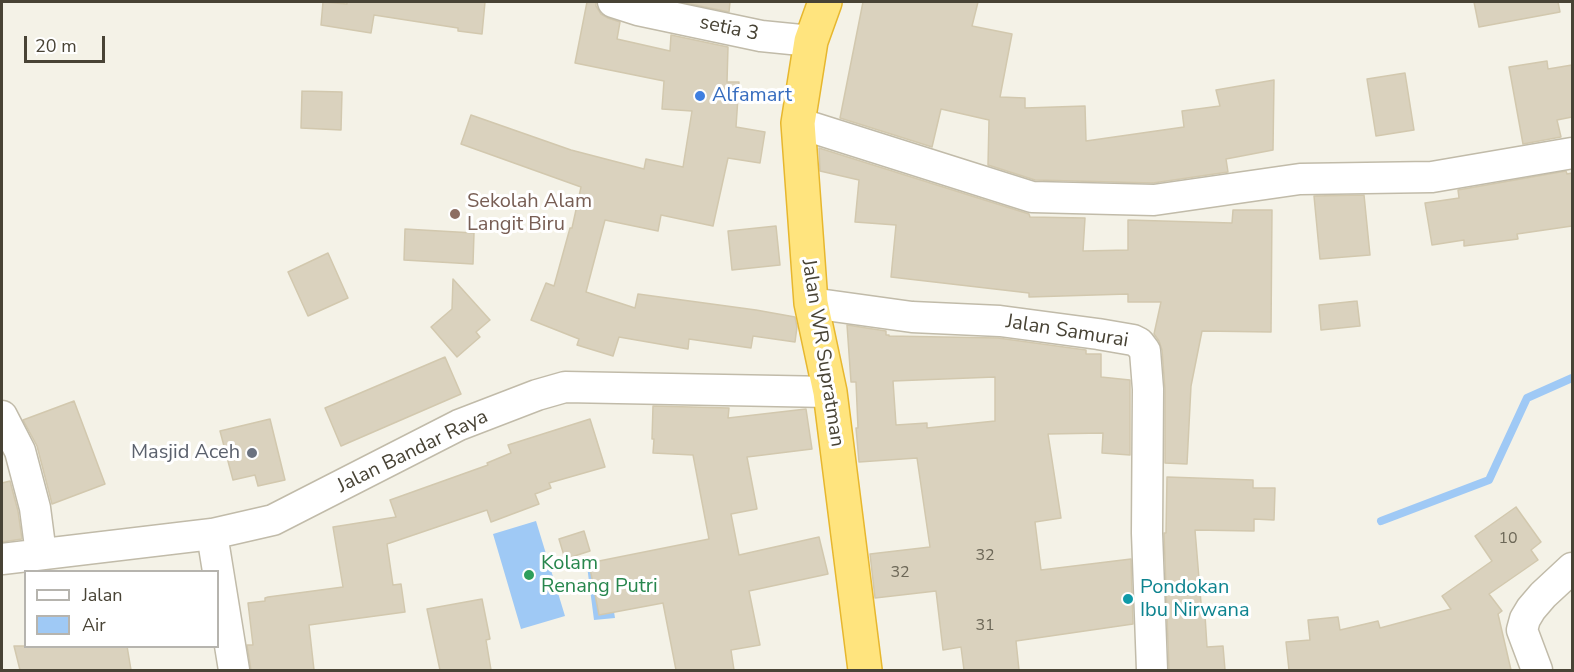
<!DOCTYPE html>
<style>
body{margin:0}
#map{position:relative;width:1574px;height:672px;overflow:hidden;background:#f4f2e7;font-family:"Nunito Sans",sans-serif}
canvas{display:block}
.frame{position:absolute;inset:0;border:3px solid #484335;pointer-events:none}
.legend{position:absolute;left:24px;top:570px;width:195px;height:78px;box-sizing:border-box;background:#fff;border:2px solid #b6b4ae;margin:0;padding:8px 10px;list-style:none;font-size:18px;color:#484335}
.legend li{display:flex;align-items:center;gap:12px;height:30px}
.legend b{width:30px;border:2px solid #b6b4ae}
.scale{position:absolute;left:24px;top:36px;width:81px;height:27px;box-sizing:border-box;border:3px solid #484335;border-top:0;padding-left:8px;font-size:18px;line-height:21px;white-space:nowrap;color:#484335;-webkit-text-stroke:4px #fff;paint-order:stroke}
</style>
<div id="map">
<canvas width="1574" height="672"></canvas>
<div class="frame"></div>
<ul class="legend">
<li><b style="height:8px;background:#fff"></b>Jalan</li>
<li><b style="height:16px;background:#9fc9f5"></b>Air</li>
</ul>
<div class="scale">20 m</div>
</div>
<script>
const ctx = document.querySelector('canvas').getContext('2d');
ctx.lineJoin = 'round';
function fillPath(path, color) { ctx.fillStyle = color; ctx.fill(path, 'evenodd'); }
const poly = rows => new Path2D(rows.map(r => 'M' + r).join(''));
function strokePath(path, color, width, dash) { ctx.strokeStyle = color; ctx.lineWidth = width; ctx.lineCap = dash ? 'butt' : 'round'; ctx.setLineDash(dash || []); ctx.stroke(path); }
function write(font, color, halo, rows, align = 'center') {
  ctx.font = font + ' "Nunito Sans",sans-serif'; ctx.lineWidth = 6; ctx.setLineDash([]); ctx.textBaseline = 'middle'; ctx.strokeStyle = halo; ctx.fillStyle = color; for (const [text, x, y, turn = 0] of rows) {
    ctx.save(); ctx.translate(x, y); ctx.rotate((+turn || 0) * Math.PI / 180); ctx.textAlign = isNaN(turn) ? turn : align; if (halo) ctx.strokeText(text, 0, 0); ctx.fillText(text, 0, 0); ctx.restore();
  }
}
const water = poly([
 [536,521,565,616,521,629,493,534],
 [606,562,615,618,594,620,587,566]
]);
const stream = poly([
 [1381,521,1489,480,1527,398,1572,378]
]);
const building = poly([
 [323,2,347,4,347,2,485,2,482,34,458,31,458,28,374,15,371,33,321,25,323,2],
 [587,2,596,2,596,6,601,14,608,18,620,22,617,39,670,51,671,35,728,47,727,82,739,82,736,127,765,132,760,163,728,158,713,226,661,215,658,231,605,220,586,292,635,308,638,294,756,310,795,317,797,327,795,342,753,336,751,348,689,339,688,349,619,337,613,356,577,345,579,339,531,320,546,283,554,286,570,228,572,228,581,187,461,144,471,115,571,150,644,169,646,159,683,167,692,111,662,109,664,81,575,63,587,2],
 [681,2,730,2,729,12,681,2],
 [863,2,978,2,972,26,1012,34,1000,97,1025,98,1025,108,1085,106,1086,141,1184,127,1182,111,1220,106,1216,90,1274,80,1273,150,1226,159,1228,172,1153,183,1035,180,988,165,989,120,941,109,932,147,840,118,863,2],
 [1474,2,1558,2,1560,12,1479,27,1474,2],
 [1547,61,1548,69,1572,65,1572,117,1557,120,1561,137,1523,144,1509,67,1547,61],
 [1405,73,1414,130,1376,136,1367,79,1405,73],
 [302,91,342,92,341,130,301,128,302,91],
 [819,148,1029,214,1030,217,1085,218,1083,251,1128,250,1128,220,1232,223,1233,210,1272,210,1271,332,1202,331,1191,386,1187,464,1165,463,1165,389,1162,350,1159,341,1154,334,1161,302,1128,302,1128,294,1029,297,1029,293,891,277,896,225,855,222,859,180,820,171,819,148],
 [1566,171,1567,174,1572,173,1572,226,1517,234,1518,239,1464,246,1464,240,1432,245,1425,203,1459,198,1458,190,1566,171],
 [1364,195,1370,255,1320,259,1314,196,1364,195],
 [776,226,780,265,732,270,728,231,776,226],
 [405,229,474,233,473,264,404,260,405,229],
 [328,253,348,298,308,316,288,272,328,253],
 [453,279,490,320,476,332,480,337,457,357,431,327,452,309,453,279],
 [1357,301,1360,326,1321,330,1319,305,1357,301],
 [847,325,886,331,886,335,889,335,889,336,998,338,1086,350,1086,354,1101,354,1101,377,1130,380,1130,455,1102,453,1103,433,1048,434,1061,518,1035,522,1041,570,1131,559,1133,624,1016,641,1019,670,964,670,961,647,943,650,936,591,875,598,870,554,930,547,917,458,859,462,856,428,858,428,856,382,851,382,847,325],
 [995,377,995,421,927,428,927,423,896,425,893,381,995,377],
 [445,357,461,394,341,446,325,408,445,357],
 [74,401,105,484,52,504,37,446,23,420,74,401],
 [653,406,729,408,728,418,806,409,812,449,747,457,757,509,731,514,739,555,819,537,828,574,749,591,760,645,731,650,734,670,676,670,663,603,599,615,589,563,709,539,693,455,653,453,654,439,652,439,653,406],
 [270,419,285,480,258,486,255,475,233,480,220,431,270,419],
 [590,419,605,467,549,483,551,488,535,494,539,504,491,522,487,510,387,544,393,585,401,584,405,612,309,625,314,670,251,670,247,645,253,645,248,603,265,601,265,598,268,597,343,587,333,527,396,517,390,500,488,465,487,463,511,453,508,445,590,419],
 [1167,477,1253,480,1253,488,1275,488,1274,520,1254,519,1254,531,1195,530,1202,615,1205,615,1207,647,1223,646,1225,670,1169,670,1164,533,1166,533,1167,477],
 [10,481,18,511,22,539,2,542,2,483,10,481],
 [1516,507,1541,542,1531,550,1538,560,1489,594,1502,611,1498,614,1511,670,1289,670,1286,642,1310,640,1308,620,1338,617,1340,630,1378,621,1380,628,1451,609,1442,596,1492,561,1475,536,1516,507],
 [584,531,590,551,565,559,559,539,584,531],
 [482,599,490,639,486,640,491,670,440,670,427,609,482,599],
 [14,646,127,646,131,670,20,670,14,646]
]);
const minor = poly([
 [613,2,638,10,761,36,811,41],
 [798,123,1032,197,1154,200,1300,179,1432,177,1572,153],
 [811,303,912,317,1000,321,1098,334,1133,340,1139,343,1145,351,1148,389,1147,533,1152,670],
 [2,416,20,451,35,508,41,554],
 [212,534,234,670],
 [2,559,212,534,273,520,459,425,537,395,565,387,830,392],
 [1537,670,1522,630,1525,619,1531,609,1543,595,1572,568]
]);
const trunk = poly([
 [825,2,811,41,798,123,811,303,830,392,865,670]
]);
const markers = [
 [700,96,6,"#3f7fe0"],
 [455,214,6,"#8d6e63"],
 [252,453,6,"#6b7280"],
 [529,575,6,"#2e9e5b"],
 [1128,599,6,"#0f9aa8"]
];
const numberNames = [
 ["10",1508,539],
 ["32",985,556],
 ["32",900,573],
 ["31",985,626]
];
const streetNames = [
 ["setia 3",729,29,12],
 ["Jalan Samurai",1067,332,9],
 ["Jalan WR Supratman",822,353,81],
 ["Jalan Bandar Raya",413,452,-26]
];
const shopNames = [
 ["Alfamart",712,96]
];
const educationNames = [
 ["Sekolah Alam",467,202],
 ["Langit Biru",467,225]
];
const worshipNames = [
 ["Masjid Aceh",240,453]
];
const leisureNames = [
 ["Kolam",541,564],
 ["Renang Putri",541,587]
];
const cultureNames = [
 ["Pondokan",1140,588],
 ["Ibu Nirwana",1140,611]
];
fillPath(water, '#9fc9f5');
strokePath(stream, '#9fc9f5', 8);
fillPath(building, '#dad2be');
strokePath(building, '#d2c8ae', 1.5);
strokePath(minor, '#c1bba9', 33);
strokePath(trunk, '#e7b72e', 36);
strokePath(minor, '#fff', 30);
strokePath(trunk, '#ffe47e', 33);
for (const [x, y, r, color] of markers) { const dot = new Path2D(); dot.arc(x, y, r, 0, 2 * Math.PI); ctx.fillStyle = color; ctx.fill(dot); strokePath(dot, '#fff', 2); }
write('16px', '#6c6757', null, numberNames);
write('20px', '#484335', '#fff', streetNames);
write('20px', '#366cbe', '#fff', shopNames, 'left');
write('20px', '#785e54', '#fff', educationNames, 'left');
write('20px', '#5b616d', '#fff', worshipNames, 'right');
write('20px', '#27864d', '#fff', leisureNames, 'left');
write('20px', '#0d838f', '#fff', cultureNames, 'left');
</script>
